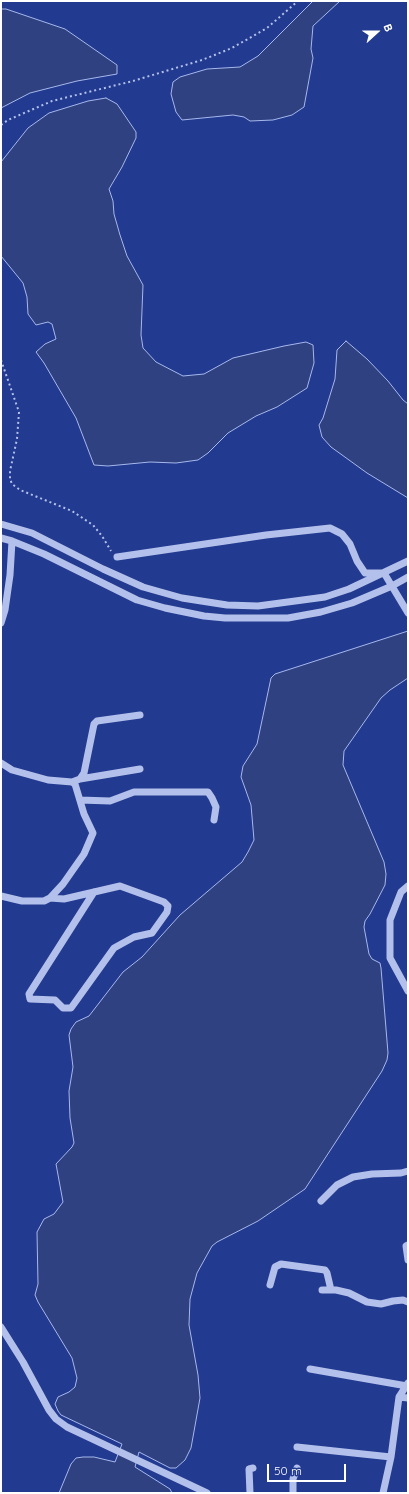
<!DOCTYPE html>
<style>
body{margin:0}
#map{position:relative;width:409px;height:1494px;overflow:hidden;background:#223a8f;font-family:Quicksand,sans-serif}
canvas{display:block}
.frame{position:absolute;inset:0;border:2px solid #fff;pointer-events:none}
.north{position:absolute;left:357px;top:12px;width:40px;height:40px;-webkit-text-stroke:3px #223a8f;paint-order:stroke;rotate:69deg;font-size:11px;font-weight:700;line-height:16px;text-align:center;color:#fff}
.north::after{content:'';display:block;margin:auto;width:14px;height:18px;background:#fff;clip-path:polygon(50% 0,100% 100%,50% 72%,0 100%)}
.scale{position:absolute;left:267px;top:1464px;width:79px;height:18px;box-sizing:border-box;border:2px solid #fff;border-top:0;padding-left:5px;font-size:12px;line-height:14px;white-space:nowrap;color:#fff;-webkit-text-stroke:3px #223a8f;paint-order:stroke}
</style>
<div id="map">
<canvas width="409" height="1494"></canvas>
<div class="frame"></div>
<div class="north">B</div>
<div class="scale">50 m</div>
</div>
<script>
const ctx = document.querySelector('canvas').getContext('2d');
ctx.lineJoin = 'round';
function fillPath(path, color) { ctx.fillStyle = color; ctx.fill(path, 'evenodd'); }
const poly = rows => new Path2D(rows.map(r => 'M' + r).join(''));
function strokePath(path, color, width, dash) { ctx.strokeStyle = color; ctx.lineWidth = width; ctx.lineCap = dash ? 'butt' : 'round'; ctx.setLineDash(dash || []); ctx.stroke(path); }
const water = poly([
 [313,1,340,1,313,26,311,49,313,58,304,107,292,115,273,120,250,121,244,117,233,115,182,120,176,112,171,94,173,82,180,77,207,69,240,67,258,56,313,1],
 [1,9,6,9,65,29,117,65,117,74,77,81,30,93,1,108,1,9],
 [106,98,117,104,136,132,136,138,122,167,109,189,113,201,114,214,120,235,127,256,143,285,141,335,143,348,156,362,183,376,204,374,233,358,284,346,306,342,313,345,314,363,307,388,277,407,256,416,228,433,208,453,198,460,176,463,150,462,108,466,94,465,76,418,44,363,36,352,45,344,56,339,52,324,48,322,36,325,28,314,27,297,23,283,1,256,1,162,28,128,49,113,88,101,106,98],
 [346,341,367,359,388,381,403,400,408,404,408,498,367,473,331,447,322,437,319,425,323,418,335,379,337,350,346,341],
 [408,631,408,678,390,690,381,698,344,751,343,765,384,862,386,874,385,885,370,914,365,921,364,927,369,954,372,959,380,963,381,968,388,1053,387,1060,382,1071,305,1189,258,1221,217,1242,212,1246,197,1273,190,1299,189,1325,198,1375,200,1398,191,1448,185,1460,176,1468,170,1468,139,1452,135,1467,170,1489,172,1493,59,1493,71,1464,76,1458,83,1457,94,1457,115,1462,122,1444,61,1415,58,1411,55,1404,58,1397,69,1392,75,1387,77,1378,72,1358,38,1302,35,1295,38,1284,37,1232,44,1219,54,1214,63,1202,56,1164,72,1147,74,1143,70,1118,69,1091,73,1067,69,1035,71,1029,76,1022,89,1016,123,972,142,957,180,915,242,862,248,852,254,840,251,805,241,777,243,766,257,744,271,678,275,674,408,631]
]);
const path = poly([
 [1,125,8,120,52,101,133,81,202,60,232,48,267,28,298,1],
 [1,360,19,412,17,439,10,471,10,479,12,484,20,490,72,511,93,525,102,536,111,551]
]);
const minor = poly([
 [1,524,32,533,103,569,143,587,182,598,227,605,258,606,325,597,349,589,408,561],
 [1,538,12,541,44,554,137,600,165,608,204,616,225,618,288,618,321,612,352,603,392,586,408,577],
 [117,557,266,535,330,528,342,534,350,544,357,561,365,573,384,573,408,613],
 [1,623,5,610,10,575,12,541],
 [1,763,12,770,48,780,72,782,75,784,84,814,93,833,84,854,63,884,50,898,44,901,22,901,1,896],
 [80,779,140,769],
 [72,782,80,779,84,773,94,724,97,721,140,715],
 [80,800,110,801,134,792,208,792,212,798,216,807,214,820],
 [408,886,401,892,390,920,390,958,408,991],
 [50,898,64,899,120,886,164,902,168,906,167,912,152,933,134,937,114,948,71,1008,63,1008,55,1000,30,999,29,994,94,892],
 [321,1201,337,1185,353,1177,372,1174,401,1173,408,1171],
 [408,1245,406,1246,408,1260],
 [270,1285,275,1267,281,1264,325,1270,327,1273,331,1290],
 [322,1290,336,1290,349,1293,367,1302,381,1304,393,1301,403,1300,408,1302],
 [1,1327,23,1362,49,1410,56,1419,67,1427,207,1493],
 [310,1369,407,1386],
 [399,1397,408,1398],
 [297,1447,391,1457],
 [250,1493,249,1469,253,1468],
 [293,1493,293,1479,297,1468],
 [383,1493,391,1457,399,1397,408,1383]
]);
fillPath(water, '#2f4181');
strokePath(water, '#a7b8ed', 1);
strokePath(path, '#b3c0ec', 2, [2, 3]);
strokePath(minor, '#b3c0ec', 7);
</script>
